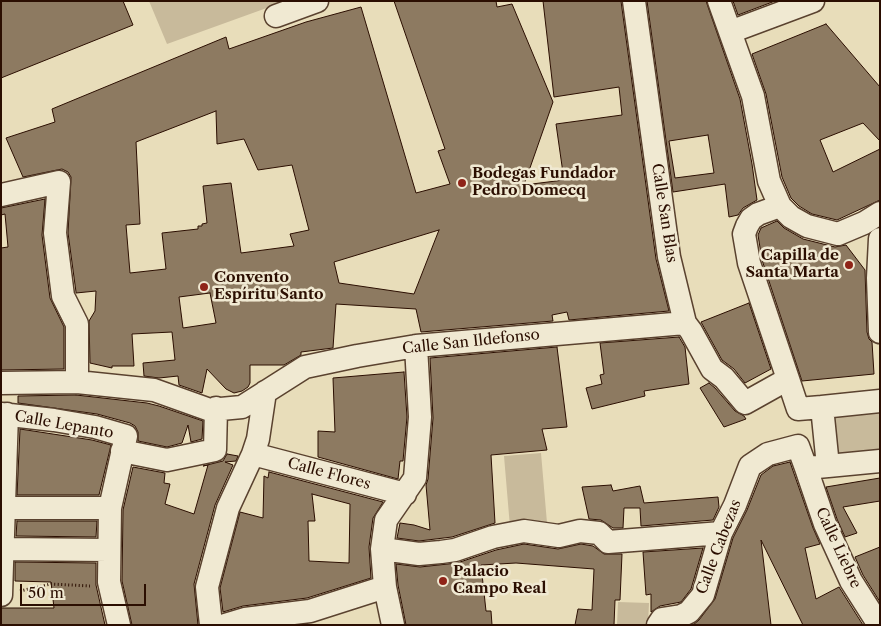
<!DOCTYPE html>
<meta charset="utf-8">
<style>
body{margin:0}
#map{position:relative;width:881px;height:626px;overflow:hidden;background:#e8ddba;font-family:"Libre Caslon Text",serif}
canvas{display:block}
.frame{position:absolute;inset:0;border:2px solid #2b0e01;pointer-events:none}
.scale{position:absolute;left:20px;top:584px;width:126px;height:22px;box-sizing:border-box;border:2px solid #2b0e01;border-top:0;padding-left:6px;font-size:15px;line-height:18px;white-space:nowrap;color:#2b0e01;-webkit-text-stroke:4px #f0e9d2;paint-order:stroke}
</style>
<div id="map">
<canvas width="881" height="626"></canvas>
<div class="frame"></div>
<div class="scale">50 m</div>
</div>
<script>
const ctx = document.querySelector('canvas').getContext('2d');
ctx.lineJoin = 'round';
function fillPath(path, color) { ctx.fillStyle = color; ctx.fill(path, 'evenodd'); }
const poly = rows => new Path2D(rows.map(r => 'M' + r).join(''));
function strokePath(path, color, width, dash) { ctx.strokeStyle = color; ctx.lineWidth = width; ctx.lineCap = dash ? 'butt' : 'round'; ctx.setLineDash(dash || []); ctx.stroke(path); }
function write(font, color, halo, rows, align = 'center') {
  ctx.font = font + ' "Libre Caslon Text",serif'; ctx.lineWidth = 5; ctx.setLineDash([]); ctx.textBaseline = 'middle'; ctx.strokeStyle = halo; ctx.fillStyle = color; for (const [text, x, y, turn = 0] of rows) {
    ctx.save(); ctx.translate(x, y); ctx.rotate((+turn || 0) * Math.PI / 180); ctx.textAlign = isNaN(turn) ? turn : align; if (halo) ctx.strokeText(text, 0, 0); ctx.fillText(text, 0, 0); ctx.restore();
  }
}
const green = poly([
 [149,1,286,1,167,44],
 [880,406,880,455,836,459,831,411],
 [541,453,547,523,510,527,504,456],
 [618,602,649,603,648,625,617,625]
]);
const building = poly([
 [1,1,123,1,133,25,1,78,1,1],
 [394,1,496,1,497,7,512,4,553,102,524,185,564,180,556,124,622,115,619,87,554,97,543,1,621,1,656,259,669,311,569,320,567,312,552,315,553,321,421,332,416,309,336,304,333,348,301,352,301,355,284,365,250,365,250,383,248,387,242,391,234,393,226,389,207,369,202,393,179,385,178,376,159,378,144,376,143,363,175,360,172,332,132,334,134,366,112,366,112,368,90,363,89,321,95,311,96,291,76,293,76,292,68,233,71,177,68,172,62,169,23,177,6,138,55,122,52,109,226,37,229,49,306,22,361,7,416,193,450,184,438,151,445,149,394,1],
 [216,111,217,144,244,139,258,170,292,165,309,230,290,234,294,246,241,253,231,183,203,186,207,223,202,224,202,226,198,226,198,229,162,233,166,269,130,273,126,225,140,224,136,142,216,111],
 [439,230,414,294,339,283,334,262,439,230],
 [210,293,216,323,183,328,179,297,210,293],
 [647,1,706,1,740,99,752,164,757,200,743,208,738,215,729,217,725,184,673,192,647,1],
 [708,135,714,173,675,178,669,141,708,135],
 [733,1,775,1,738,15,733,1],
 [826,24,880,87,880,141,863,123,820,140,833,172,880,149,880,200,837,220,812,214,799,206,791,198,782,177,766,94,752,54,826,24],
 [45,199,42,235,50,298,64,327,64,369,1,370,1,248,8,247,5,214,1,215,1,208,45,199],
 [777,221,784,228,803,239,835,247,846,245,865,270,867,332,869,339,872,342,874,374,802,381,762,260,758,235,761,228,777,221],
 [749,303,771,369,745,383,734,369,722,360,701,322,749,303],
 [679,337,685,347,689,384,644,391,645,396,592,409,586,388,602,384,600,375,604,374,600,343,679,337],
 [557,347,567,427,542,429,547,450,491,455,495,523,452,537,419,541,397,538,400,523,414,525,430,530,426,485,428,479,433,418,430,358,557,347],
 [404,372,407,417,403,461,400,461,398,479,318,457,318,431,335,432,333,378,404,372],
 [709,383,715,388,735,411,744,416,746,419,724,427,700,388,709,383],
 [76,395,147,403,159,406,203,421,202,439,191,442,188,425,182,443,167,447,138,441,138,432,135,426,130,423,97,414,18,403,18,396,76,395],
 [20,429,92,440,111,445,99,495,17,495,20,429],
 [227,454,238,456,236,461,225,462,233,465,215,505,194,584,198,625,132,625,122,581,123,510,133,467,165,473,164,483,170,484,165,504,194,514,208,465,203,466,223,461,227,454],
 [790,462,813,528,820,544,805,548,816,599,839,587,863,625,803,625,761,540,771,625,693,625,699,620,715,599,733,538,747,510,761,475,773,466,790,462],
 [269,472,383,502,373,518,369,547,371,578,307,598,243,606,223,612,220,588,240,512,263,518,264,476,268,478,269,472],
 [312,494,350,504,349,563,309,561,308,521,315,521,312,494],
 [880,478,880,501,843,507,857,533,845,537,837,519,826,487,880,478],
 [611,485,613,491,640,486,644,503,718,497,719,507,713,520,641,526,640,508,624,508,623,528,613,528,601,520,589,519,582,487,611,485],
 [17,521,97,521,96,537,16,536,17,521],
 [524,544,558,549,581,544,593,546,604,554,622,554,620,600,615,600,614,625,575,625,578,609,592,610,594,569,516,563,481,565,486,611,491,611,492,625,406,625,398,585,396,564,420,567,457,563,496,550,524,544],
 [880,547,880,602,863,575,855,557,880,547],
 [703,548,691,589,681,602,660,606,651,612,651,594,646,595,643,552,703,548],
 [15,562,96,563,96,585,105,625,1,625,1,608,54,608,51,582,15,581,15,562]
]);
const path = poly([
 [20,591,51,584,90,586]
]);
const minor = poly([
 [634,1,669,257,685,323,691,331,712,369,724,378,745,403,788,379,798,409,822,407],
 [719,1,753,96,769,181,780,206,791,217,807,226,838,234,864,223,880,213],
 [276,16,317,1],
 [730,32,813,1],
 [1,195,59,182,55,233,63,296,77,324,77,382],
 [780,206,758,214,751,219,747,226,744,234,749,263,788,379],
 [880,239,878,278,880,332],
 [1,383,77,382,154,390,210,410,242,407,305,367,357,356,416,346,685,323],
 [880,401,822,407,828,466,880,461],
 [1,414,54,420,95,427,126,436,110,508,109,582,119,625],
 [122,451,167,460,215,450,216,408],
 [253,454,405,494],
 [806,468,825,524,851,581,879,625],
 [3,508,110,508],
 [3,549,108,550],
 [382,549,419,554,441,552,455,550,493,537,524,531,559,536,580,531,599,533,608,542,721,533],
 [1,595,7,414],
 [211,625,207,587,228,508,253,454,258,439,265,392],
 [225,625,245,619,310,611,385,587],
 [393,625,385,587,382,549,386,520,415,478,420,417,416,346],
 [658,625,662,619,681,616,689,612,703,595,721,533,735,505,750,466,768,454,798,446,806,468,828,466]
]);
const markers = [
 [462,183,5,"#8f2418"],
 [849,265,5,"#8f2418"],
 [204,287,5,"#8f2418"],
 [443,581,5,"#8f2418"]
];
const poiNames = [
 ["Bodegas Fundador",472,174],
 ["Pedro Domecq",472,191],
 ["Capilla de",839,256,"right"],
 ["Santa Marta",839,273,"right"],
 ["Convento",214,278],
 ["Espíritu Santo",214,295],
 ["Palacio",453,572],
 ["Campo Real",453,589]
];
const streetNames = [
 ["Calle San Blas",664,213,81],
 ["Calle San Ildefonso",471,342,-6],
 ["Calle Lepanto",64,425,10],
 ["Calle Flores",329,474,15],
 ["Calle Cabezas",719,547,-69],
 ["Calle Liebre",838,548,65]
];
fillPath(green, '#c8ba9b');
fillPath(building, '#8d7a61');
strokePath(building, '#2b0e01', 1);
strokePath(minor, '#5a422f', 25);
strokePath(path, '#2b0e01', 3, [1, 2.5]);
strokePath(minor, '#f0e9d2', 22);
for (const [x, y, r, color] of markers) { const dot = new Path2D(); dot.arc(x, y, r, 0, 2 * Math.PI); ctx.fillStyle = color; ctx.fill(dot); strokePath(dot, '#f0e9d2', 2); }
write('bold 15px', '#2b0e01', '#f0e9d2', poiNames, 'left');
write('15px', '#2b0e01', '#f0e9d2', streetNames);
</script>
